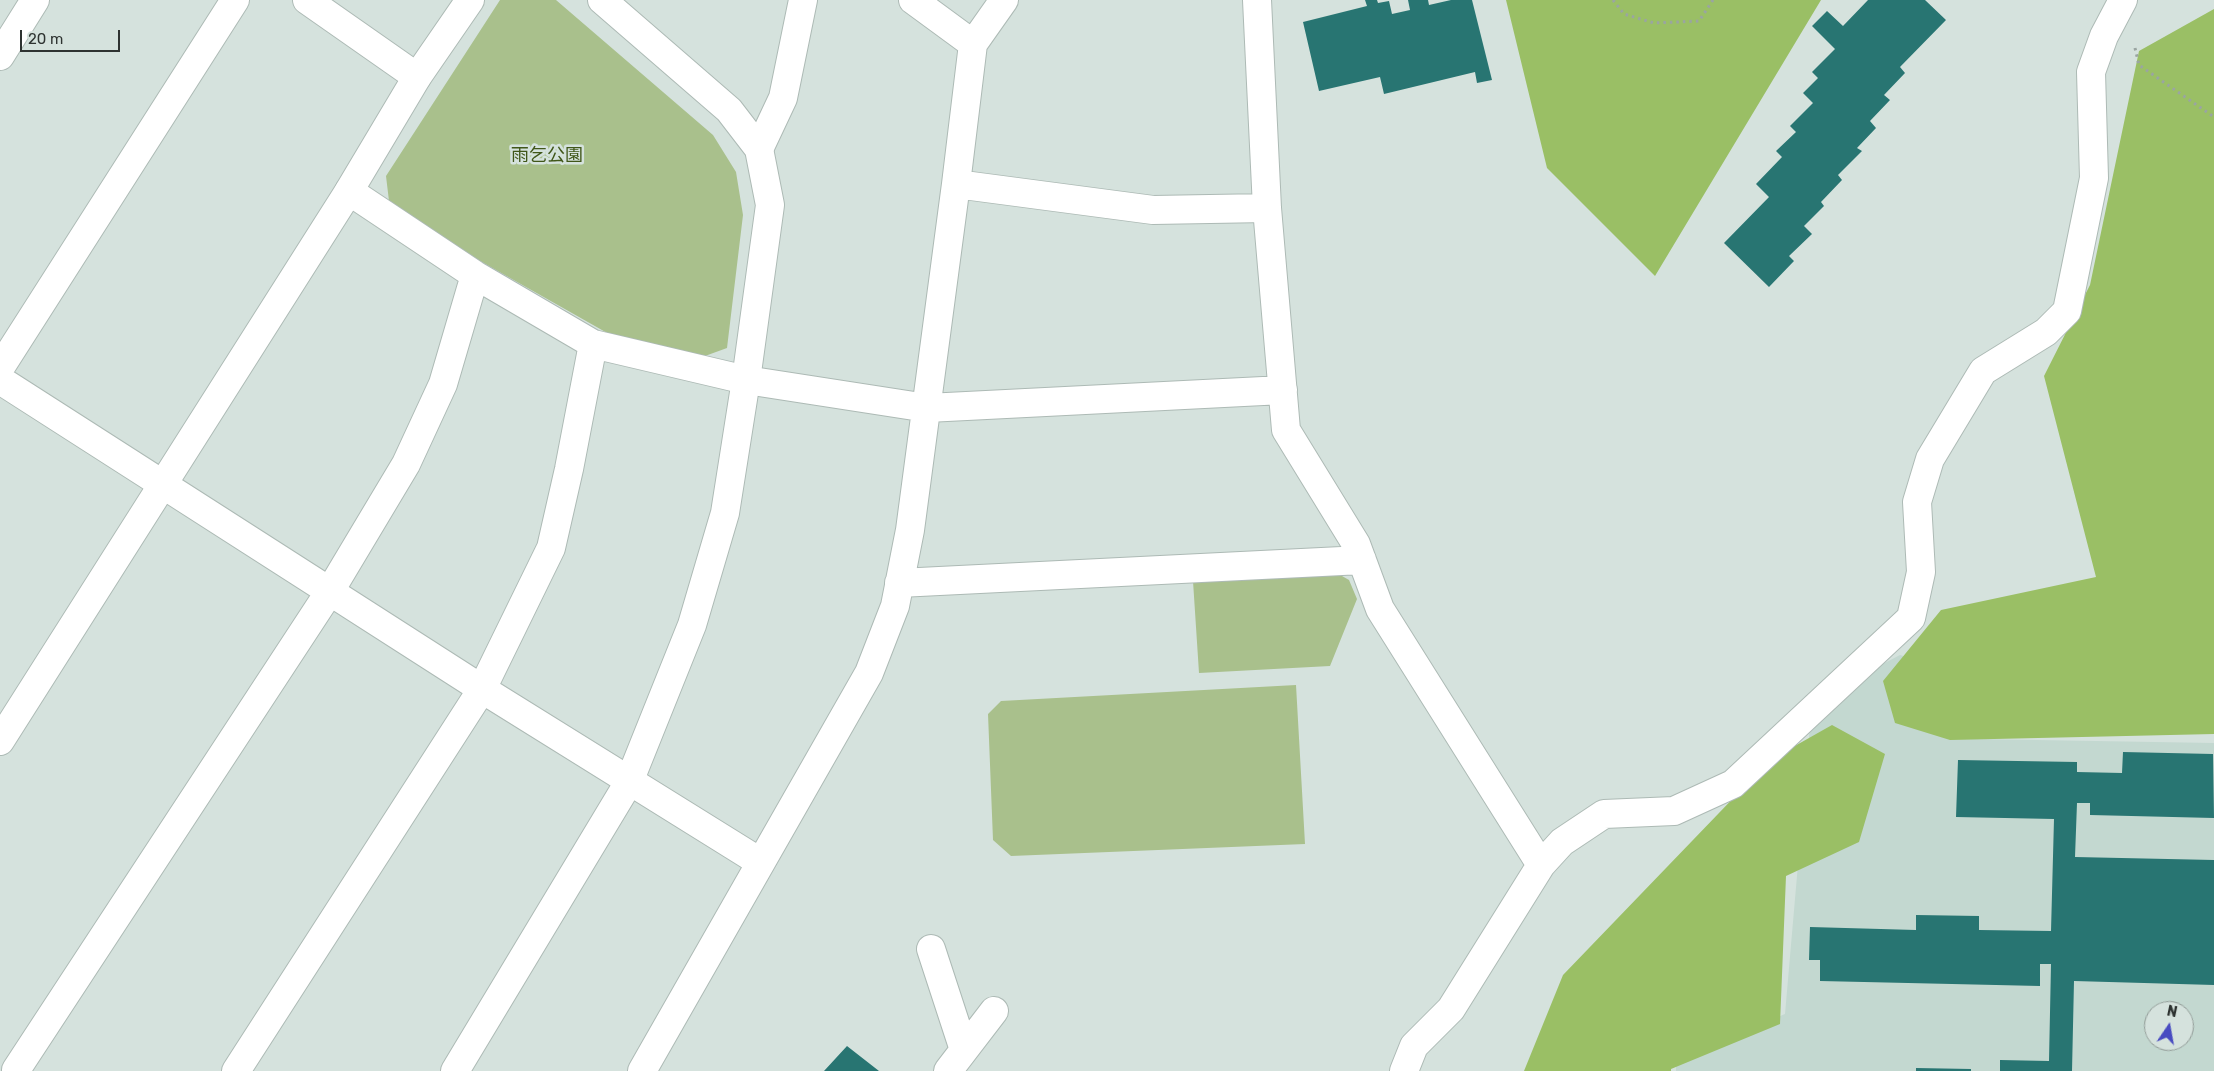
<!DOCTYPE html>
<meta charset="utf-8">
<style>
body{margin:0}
#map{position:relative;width:2214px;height:1071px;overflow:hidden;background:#d5e2dd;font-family:Rubik,sans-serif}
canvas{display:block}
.north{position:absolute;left:2144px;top:1001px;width:50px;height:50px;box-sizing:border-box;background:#d5e2dd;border:1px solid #929c98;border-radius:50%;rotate:12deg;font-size:14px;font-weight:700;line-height:20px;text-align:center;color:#2e3331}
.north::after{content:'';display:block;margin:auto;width:18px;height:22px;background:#484bc1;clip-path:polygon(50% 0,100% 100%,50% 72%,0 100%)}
.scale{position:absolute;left:20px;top:30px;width:100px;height:22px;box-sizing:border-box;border:2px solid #2e3331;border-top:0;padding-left:6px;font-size:15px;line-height:18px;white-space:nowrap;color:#2e3331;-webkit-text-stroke:4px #d5e2dd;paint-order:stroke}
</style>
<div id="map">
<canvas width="2214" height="1071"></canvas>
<div class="north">N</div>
<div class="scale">20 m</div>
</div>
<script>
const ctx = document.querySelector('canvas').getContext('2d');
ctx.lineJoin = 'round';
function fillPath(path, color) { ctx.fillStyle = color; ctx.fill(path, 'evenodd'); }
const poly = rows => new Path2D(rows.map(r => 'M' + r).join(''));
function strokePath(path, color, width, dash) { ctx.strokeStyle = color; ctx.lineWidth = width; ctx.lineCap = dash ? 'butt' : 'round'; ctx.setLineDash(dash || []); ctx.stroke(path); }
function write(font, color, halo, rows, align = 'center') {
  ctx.font = font + ' Rubik,"Noto Sans JP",sans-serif'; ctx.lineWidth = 5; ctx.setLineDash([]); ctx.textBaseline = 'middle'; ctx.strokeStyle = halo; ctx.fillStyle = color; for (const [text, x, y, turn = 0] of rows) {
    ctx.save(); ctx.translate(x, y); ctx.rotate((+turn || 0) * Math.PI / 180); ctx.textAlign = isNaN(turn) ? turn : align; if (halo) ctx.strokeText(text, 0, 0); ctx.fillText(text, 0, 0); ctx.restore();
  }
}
const built = poly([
 [1900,655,1971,676,1977,739,2214,743,2214,1071,1676,1071,1676,1058,1785,1014,1810,726,1856,678],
 [2154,1011,2184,1011,2184,1041,2154,1041]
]);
const green = poly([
 [500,0,556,0,713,135,736,172,743,215,727,348,705,356,609,334,480,261,389,201,386,176],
 [1335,572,1349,580,1357,599,1330,666,1199,673,1193,581],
 [1296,685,1305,844,1011,856,993,840,988,714,1001,701]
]);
const forest = poly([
 [1506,0,1821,0,1655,276,1547,168],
 [2214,9,2214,734,1950,740,1895,723,1883,681,1941,610,2096,577,2044,376,2090,285,2139,51],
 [1832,725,1885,754,1859,842,1786,876,1780,1024,1671,1069,1671,1071,1524,1071,1563,975,1770,760]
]);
const building = poly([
 [1365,0,1377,0,1378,3,1389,1,1392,14,1410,10,1408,0,1428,0,1429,5,1451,0,1472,0,1492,80,1477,83,1475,72,1384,94,1380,77,1319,91,1303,22,1367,6],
 [1868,0,1925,0,1946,20,1900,67,1905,73,1884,95,1890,100,1870,121,1876,128,1857,148,1862,151,1838,175,1842,180,1821,202,1824,206,1804,226,1812,234,1789,256,1794,261,1769,287,1724,243,1769,197,1756,184,1782,157,1776,151,1796,132,1790,126,1813,103,1803,93,1818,78,1812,72,1835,49,1812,26,1827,11,1843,26],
 [2123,752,2213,754,2214,818,2090,815,2090,803,2077,803,2075,857,2214,860,2214,985,2074,981,2072,1071,2000,1071,2000,1060,2049,1061,2051,964,2040,964,2040,986,1820,981,1820,960,1809,960,1810,927,1916,930,1916,915,1979,916,1979,930,2051,931,2054,819,1956,817,1958,760,2077,762,2077,772,2122,773],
 [847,1046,879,1071,824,1071],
 [1916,1068,1971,1069,1971,1071,1916,1071]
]);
const path = poly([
 [1613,0,1624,14,1654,23,1699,21,1713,0],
 [2135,48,2139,65,2214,117]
]);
const minor = poly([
 [307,0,417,77],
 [913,0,973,44],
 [1257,0,1267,208,1286,430,1356,544,1380,609,1541,865],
 [0,56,35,0],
 [759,149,783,98,803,0],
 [956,184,1153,210,1267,208],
 [349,191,475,275,593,344,746,380,927,408,1283,390],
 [0,368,235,0],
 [0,380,482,689,760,862],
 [899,583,1362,560],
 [931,949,964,1050],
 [16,1070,330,591,406,464,443,384,475,275],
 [236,1071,482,689,551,548,569,469,593,344],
 [642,1071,869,673,895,606,910,530,956,184,973,44,1004,0],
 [948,1071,994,1011],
 [1404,1071,1414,1046,1451,1009,1541,865,1562,842,1604,814,1674,811,1733,784,1911,618,1921,572,1917,502,1930,459,1983,371,2046,332,2067,311,2094,178,2091,72,2104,36,2123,0]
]);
const tertiary = poly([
 [0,741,349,191,417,77,470,0],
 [455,1071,629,782,692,625,725,513,746,380,770,205,759,149,729,110,602,0]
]);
const parkNames = [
 ["雨乞公園",547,156]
];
fillPath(built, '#c3d8d0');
fillPath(green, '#a9c08c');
fillPath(forest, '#9abf65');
fillPath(building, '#287572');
strokePath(minor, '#adbab5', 30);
strokePath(tertiary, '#adbab5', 30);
strokePath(path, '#9aa5a1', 3, [2.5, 4]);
strokePath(minor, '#fff', 28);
strokePath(tertiary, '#fff', 28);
write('18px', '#405719', '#d5e2dd', parkNames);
</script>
